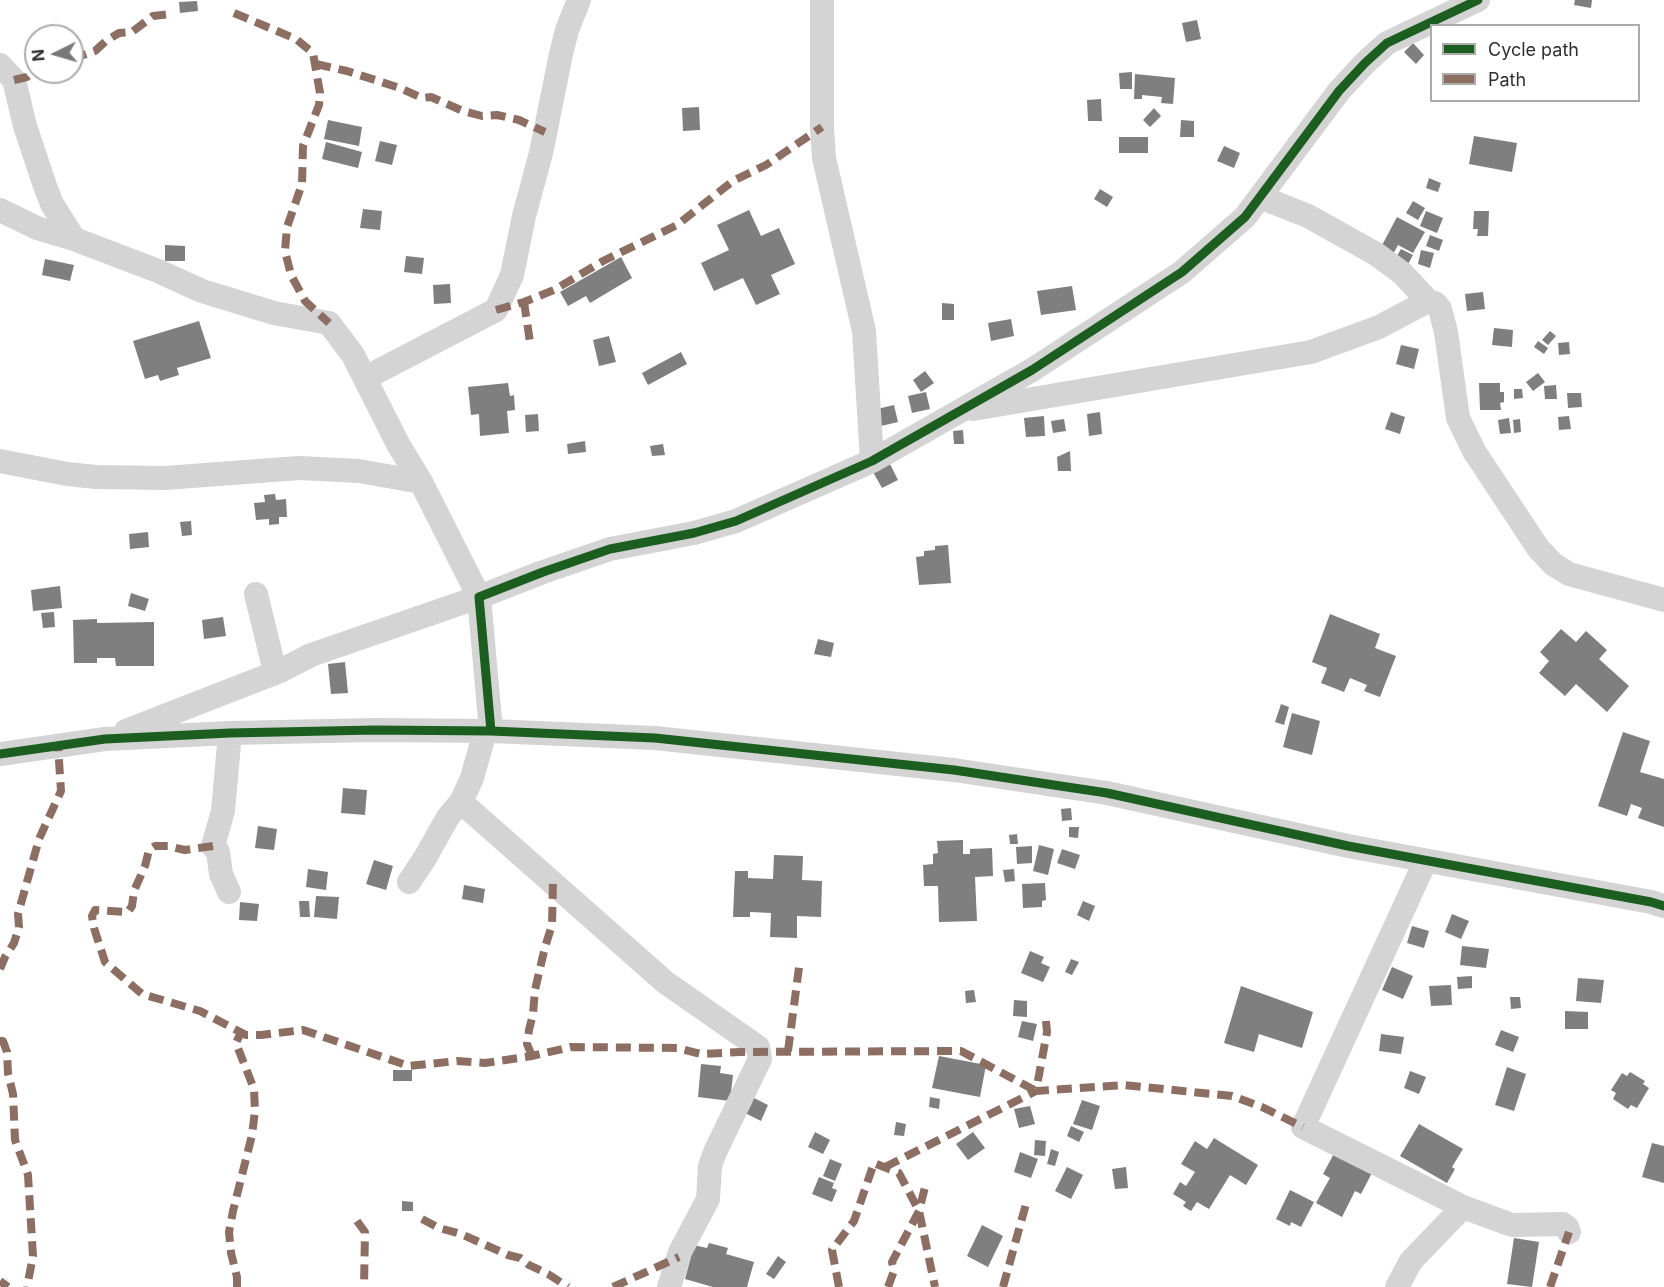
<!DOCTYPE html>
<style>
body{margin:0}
#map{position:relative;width:1664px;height:1287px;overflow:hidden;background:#fff;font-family:Inter,sans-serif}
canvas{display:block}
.legend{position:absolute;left:1430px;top:24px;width:210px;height:78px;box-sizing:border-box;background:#fff;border:2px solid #acacac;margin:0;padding:8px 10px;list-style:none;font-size:18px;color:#303030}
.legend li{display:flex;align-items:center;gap:12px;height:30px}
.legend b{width:30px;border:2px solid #acacac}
.north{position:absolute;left:24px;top:24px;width:60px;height:60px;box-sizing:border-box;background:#fff;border:2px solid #acacac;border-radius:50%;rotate:265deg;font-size:16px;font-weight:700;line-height:24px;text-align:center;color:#303030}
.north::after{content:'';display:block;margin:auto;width:21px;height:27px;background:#787878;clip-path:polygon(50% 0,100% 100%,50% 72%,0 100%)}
</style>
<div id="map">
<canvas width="1664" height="1287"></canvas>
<ul class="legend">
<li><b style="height:8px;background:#1b5e20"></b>Cycle path</li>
<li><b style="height:8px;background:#8d6e63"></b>Path</li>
</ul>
<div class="north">N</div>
</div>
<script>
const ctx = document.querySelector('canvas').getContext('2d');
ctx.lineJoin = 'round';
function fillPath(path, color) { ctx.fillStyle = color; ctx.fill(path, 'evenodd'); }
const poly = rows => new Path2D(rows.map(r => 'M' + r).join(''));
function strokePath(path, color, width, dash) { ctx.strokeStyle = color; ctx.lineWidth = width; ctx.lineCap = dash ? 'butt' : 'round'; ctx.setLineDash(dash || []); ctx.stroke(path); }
const building = poly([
 [1575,0,1592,0,1591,8,1574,5],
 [197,1,198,11,180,13,179,2],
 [1197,20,1201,39,1186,42,1182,23],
 [1413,43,1424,55,1416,64,1404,52],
 [1132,72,1132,89,1120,89,1119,73],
 [1135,74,1175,78,1173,104,1161,103,1162,97,1142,95,1142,99,1134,99],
 [1101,99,1102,121,1088,121,1087,100],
 [699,107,700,130,683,131,682,108],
 [1154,108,1161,116,1150,127,1143,120],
 [328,120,362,127,359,146,324,139],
 [1181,120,1194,121,1194,137,1180,137],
 [1474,136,1517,143,1512,172,1469,164],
 [1119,137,1148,137,1148,153,1119,153],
 [380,141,397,145,392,165,375,161],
 [326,142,362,152,358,168,322,159],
 [1224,146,1240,153,1234,168,1217,161],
 [1429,178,1441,183,1438,192,1426,188],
 [1100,189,1113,197,1107,207,1094,199],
 [1413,201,1425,208,1418,220,1406,213],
 [363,209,382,211,380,230,360,228],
 [749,210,761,236,779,228,795,264,771,275,780,294,756,305,743,278,714,291,701,263,729,250,717,225],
 [1426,211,1443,218,1437,233,1420,226],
 [1474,211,1489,211,1488,236,1477,236,1478,229,1473,229],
 [1397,217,1425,232,1413,253,1398,245,1392,256,1380,249],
 [1430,235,1443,240,1439,251,1426,246],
 [165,245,185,246,185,261,165,261],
 [1401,249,1413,255,1407,266,1395,259],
 [1421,250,1434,253,1430,268,1418,264],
 [406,256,424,258,422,274,404,272],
 [621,257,632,278,590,303,586,296,568,306,560,292],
 [45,259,74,265,70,281,42,275],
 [450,284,451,303,434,304,433,285],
 [1072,286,1076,310,1041,315,1037,291],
 [1483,292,1485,309,1467,311,1465,294],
 [942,303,954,304,954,320,942,320],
 [1011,319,1014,336,991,341,988,323],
 [199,321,211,358,177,368,179,375,160,381,158,375,145,379,133,341],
 [1494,328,1513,330,1512,347,1492,345],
 [1550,331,1556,336,1548,345,1542,340],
 [609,336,616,362,599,366,593,340],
 [1538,341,1548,348,1544,354,1534,347],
 [1569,342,1570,354,1559,355,1558,343],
 [1401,345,1419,349,1414,369,1396,364],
 [681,352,687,364,648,385,642,373],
 [925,371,934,383,921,392,913,380],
 [1538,373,1545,382,1533,391,1526,382],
 [508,383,510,396,514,395,515,410,507,411,509,433,480,436,479,414,471,415,468,387],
 [1479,383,1500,383,1500,392,1504,392,1504,402,1500,403,1501,410,1480,410],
 [1556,385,1557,399,1545,399,1544,386],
 [1514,389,1522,389,1523,398,1514,399],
 [926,392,930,409,912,413,908,396],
 [1567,393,1581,393,1582,407,1568,408],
 [894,405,898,422,881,426,877,409],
 [1100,412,1102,434,1089,436,1087,414],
 [1391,412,1405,417,1400,434,1385,429],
 [538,414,539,431,526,432,525,415],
 [1044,416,1045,436,1026,437,1024,418],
 [1569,416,1571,429,1559,430,1558,417],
 [1509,418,1511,433,1500,434,1498,420],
 [1064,419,1066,431,1053,433,1051,421],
 [1520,419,1521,432,1514,433,1513,420],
 [963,430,964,444,954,444,953,431],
 [585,441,586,452,568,454,567,444],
 [663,444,665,455,652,456,650,446],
 [1070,451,1071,471,1058,471,1057,457],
 [890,464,898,480,882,488,873,472],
 [275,494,276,500,286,499,287,517,279,517,279,524,269,525,269,519,256,520,254,503,265,502,264,495],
 [191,521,192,535,182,536,180,522],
 [148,532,149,547,130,549,129,534],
 [948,545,951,583,919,585,916,557,924,556,924,551,935,550,935,546],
 [60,586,62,608,33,611,31,590],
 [131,593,149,599,145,611,128,606],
 [54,612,55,627,43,628,41,613],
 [1330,614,1380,634,1375,648,1396,656,1380,697,1364,691,1367,685,1350,678,1344,692,1321,683,1327,668,1312,662],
 [223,617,226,636,204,639,202,620],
 [97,619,97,623,154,622,154,666,116,666,115,658,97,658,97,663,74,663,73,620],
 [1561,629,1576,642,1586,631,1607,650,1599,659,1629,686,1607,712,1576,684,1565,696,1539,673,1549,661,1540,652],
 [818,639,834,643,831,657,814,654],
 [345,662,348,693,331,694,328,664],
 [1281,704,1289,707,1284,725,1275,722],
 [1292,713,1320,721,1312,755,1283,747],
 [1623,732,1650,741,1640,772,1664,779,1664,827,1638,818,1642,808,1631,804,1627,816,1598,806],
 [343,788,367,790,365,815,341,813],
 [1071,808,1072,820,1062,821,1061,809],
 [258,826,277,829,274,850,255,848],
 [1069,827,1079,827,1078,838,1069,837],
 [1017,834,1018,844,1010,844,1009,835],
 [963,840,963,854,970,854,970,849,992,848,993,876,975,877,977,921,939,922,938,886,924,886,923,865,933,864,933,854,938,853,937,841],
 [1039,845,1054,849,1048,875,1033,871],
 [1032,846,1032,863,1017,864,1016,847],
 [1062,849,1080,855,1075,869,1057,863],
 [774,855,803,856,802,880,822,881,821,917,797,916,797,938,770,937,771,913,750,912,750,917,733,917,735,871,748,871,748,878,773,879],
 [374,860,393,866,386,890,366,884],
 [308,869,328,872,326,890,306,887],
 [1014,869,1015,881,1005,882,1003,870],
 [1045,883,1046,900,1042,901,1042,907,1023,908,1022,884],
 [464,885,485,889,483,903,462,899],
 [316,896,339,897,337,919,314,917],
 [299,901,309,901,310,917,300,917],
 [1083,901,1095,906,1089,921,1077,915],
 [240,902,259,904,257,921,239,920],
 [1452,914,1469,921,1461,939,1445,932],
 [1412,926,1429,931,1424,948,1407,943],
 [1462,946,1489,949,1486,968,1460,965],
 [1030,951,1044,957,1041,963,1050,967,1043,982,1021,973],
 [1071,959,1079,962,1072,975,1065,972],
 [1392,967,1413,976,1403,999,1382,990],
 [1472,976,1472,988,1458,989,1457,977],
 [1578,978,1604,980,1601,1003,1576,1001],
 [1451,985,1452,1005,1431,1006,1429,986],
 [1241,986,1313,1012,1302,1048,1259,1034,1254,1052,1224,1043],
 [974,990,976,1002,966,1003,965,991],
 [1510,997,1520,997,1521,1008,1511,1009],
 [1014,1000,1027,1001,1027,1017,1013,1016],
 [1565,1011,1588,1012,1588,1029,1565,1029],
 [1022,1021,1037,1024,1033,1041,1018,1037],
 [1501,1030,1519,1037,1513,1052,1495,1045],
 [1381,1034,1404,1037,1401,1054,1379,1051],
 [939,1056,986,1065,980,1097,932,1088],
 [701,1064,721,1066,720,1073,733,1075,730,1101,698,1097],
 [1507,1067,1526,1074,1514,1111,1495,1105],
 [393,1070,412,1070,412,1081,393,1081],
 [1410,1071,1426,1077,1419,1094,1404,1088],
 [1630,1072,1645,1081,1643,1084,1649,1088,1637,1108,1631,1105,1628,1109,1613,1099,1616,1093,1611,1090,1622,1073,1627,1076],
 [750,1096,768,1105,761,1121,743,1112],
 [930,1097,940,1099,939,1109,929,1107],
 [1082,1100,1100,1106,1092,1130,1073,1124],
 [1030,1106,1035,1124,1019,1128,1014,1109],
 [896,1122,906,1124,904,1136,894,1135],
 [1419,1124,1463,1149,1452,1167,1455,1169,1447,1183,1400,1156],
 [1071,1126,1084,1132,1079,1142,1067,1136],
 [815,1132,830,1140,823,1154,808,1147],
 [973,1132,985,1148,968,1160,956,1144],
 [1214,1138,1258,1165,1246,1185,1230,1175,1209,1209,1197,1202,1191,1211,1183,1206,1186,1202,1173,1194,1180,1182,1186,1186,1195,1172,1181,1164,1195,1141,1207,1149],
 [1035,1140,1046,1141,1045,1156,1034,1155],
 [1652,1143,1664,1146,1664,1183,1642,1177],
 [1337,1148,1374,1169,1361,1194,1355,1191,1342,1217,1316,1203,1330,1178,1323,1174],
 [1051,1149,1059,1152,1055,1166,1047,1164],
 [1020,1152,1038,1159,1031,1178,1014,1172],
 [830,1159,842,1164,835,1181,823,1176],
 [1067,1167,1083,1175,1071,1199,1055,1191],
 [1126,1167,1128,1188,1115,1189,1112,1169],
 [819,1177,834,1183,832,1188,837,1190,832,1202,812,1194],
 [1290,1190,1314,1202,1301,1227,1291,1222,1290,1226,1276,1219],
 [402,1201,413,1202,413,1211,402,1211],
 [982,1225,1003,1236,988,1267,967,1256],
 [1514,1238,1539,1242,1532,1287,1507,1284],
 [709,1243,728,1248,726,1254,754,1262,747,1287,713,1287,685,1279,694,1245,707,1248],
 [778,1256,786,1262,774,1279,766,1274]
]);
const street = poly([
 [822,0,822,127,824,158,864,331,872,461],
 [0,65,14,80,25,126,45,186,52,204,74,239],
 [1260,197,1308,216,1376,254,1402,273,1428,301],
 [0,210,37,228,74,239,158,271,202,291,274,313,329,323,353,355,398,444,421,482],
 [365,378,496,310,512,275,524,216,541,153,561,54,567,30,579,0],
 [973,409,1311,352,1379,327,1428,301,1435,303,1440,309,1446,332,1458,418,1474,451,1538,548,1553,564,1569,574,1664,600],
 [0,461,67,474,96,477,165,478,299,468,359,471,421,482,479,597,311,655,280,671,126,731],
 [256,594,275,672],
 [491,731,479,597,543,572,610,549,694,533,736,521,872,461,1032,370,1182,272,1245,217,1339,91,1365,63,1387,43,1478,0],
 [485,732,472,778,461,802,665,982,758,1047,760,1059,715,1152,710,1166,708,1199,680,1252,669,1287],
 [0,754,105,739,230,733,375,730,491,731,655,738,954,770,1107,793,1348,846,1651,902,1664,906],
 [1425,862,1303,1127,1463,1207,1512,1225,1563,1224,1567,1227,1569,1232],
 [409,882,425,858,448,817,461,802],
 [229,892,221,874,218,852,213,846,223,811,230,733],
 [1397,1287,1411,1261,1463,1207]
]);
const quiet = poly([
 [234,13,296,39,313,53,320,93,319,105,303,146,302,184,287,227,285,251,291,275,305,301,329,323],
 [72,59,95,51,106,41,119,33,132,32,153,16,170,14],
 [316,64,347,71,400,88,422,98,431,97,463,111,482,116,497,115,519,120,545,132],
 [14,80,27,77,36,69],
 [524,302,530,342],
 [496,310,524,302,554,290,603,261,677,225,733,181,766,165,822,127],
 [213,846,185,850,168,846,155,846,149,850,145,866,134,891,132,906,128,912,95,910,92,916,94,928,105,962,142,994,200,1011,246,1035,261,1035,303,1030,409,1066,457,1061,485,1063,532,1056,571,1047,677,1048,701,1054,740,1052,961,1051,1036,1091],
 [0,969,5,957,14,943,19,927,18,914,39,839,61,791,58,745],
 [1046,1021,1047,1032,1036,1091,1124,1085,1232,1096,1262,1107,1303,1127],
 [0,1041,3,1041,7,1052,8,1073,13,1094,15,1140,28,1175,33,1256,27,1287],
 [788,1051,800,960],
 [532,1056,527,1044,529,1030,533,1014,535,990,545,947,552,925,553,882],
 [885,1167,1036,1091],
 [422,1219,439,1228,461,1234,508,1255,520,1258,529,1265,548,1274,568,1287],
 [357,1221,365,1232,364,1287],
 [0,1281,8,1287],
 [237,1287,237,1277,231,1253,229,1232,233,1211,252,1135,255,1111,254,1089,236,1043,241,1032],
 [613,1287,679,1257],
 [839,1287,832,1250,854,1221,874,1163,899,1173,919,1211,935,1287],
 [888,1287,894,1271,892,1262,919,1211,926,1183],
 [1003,1287,1026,1204],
 [1550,1287,1569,1232]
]);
const cycleway = poly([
 [491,731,479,597,543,572,610,549,694,533,736,521,872,461,1032,370,1182,272,1245,217,1339,91,1365,63,1387,43,1478,0],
 [0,754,105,739,230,733,375,730,491,731,655,738,954,770,1107,793,1348,846,1651,902,1664,906]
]);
fillPath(building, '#7f7f7f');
strokePath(street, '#d4d4d4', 24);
strokePath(quiet, '#8d6e63', 8, [15, 8]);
strokePath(cycleway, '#1b5e20', 9);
</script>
